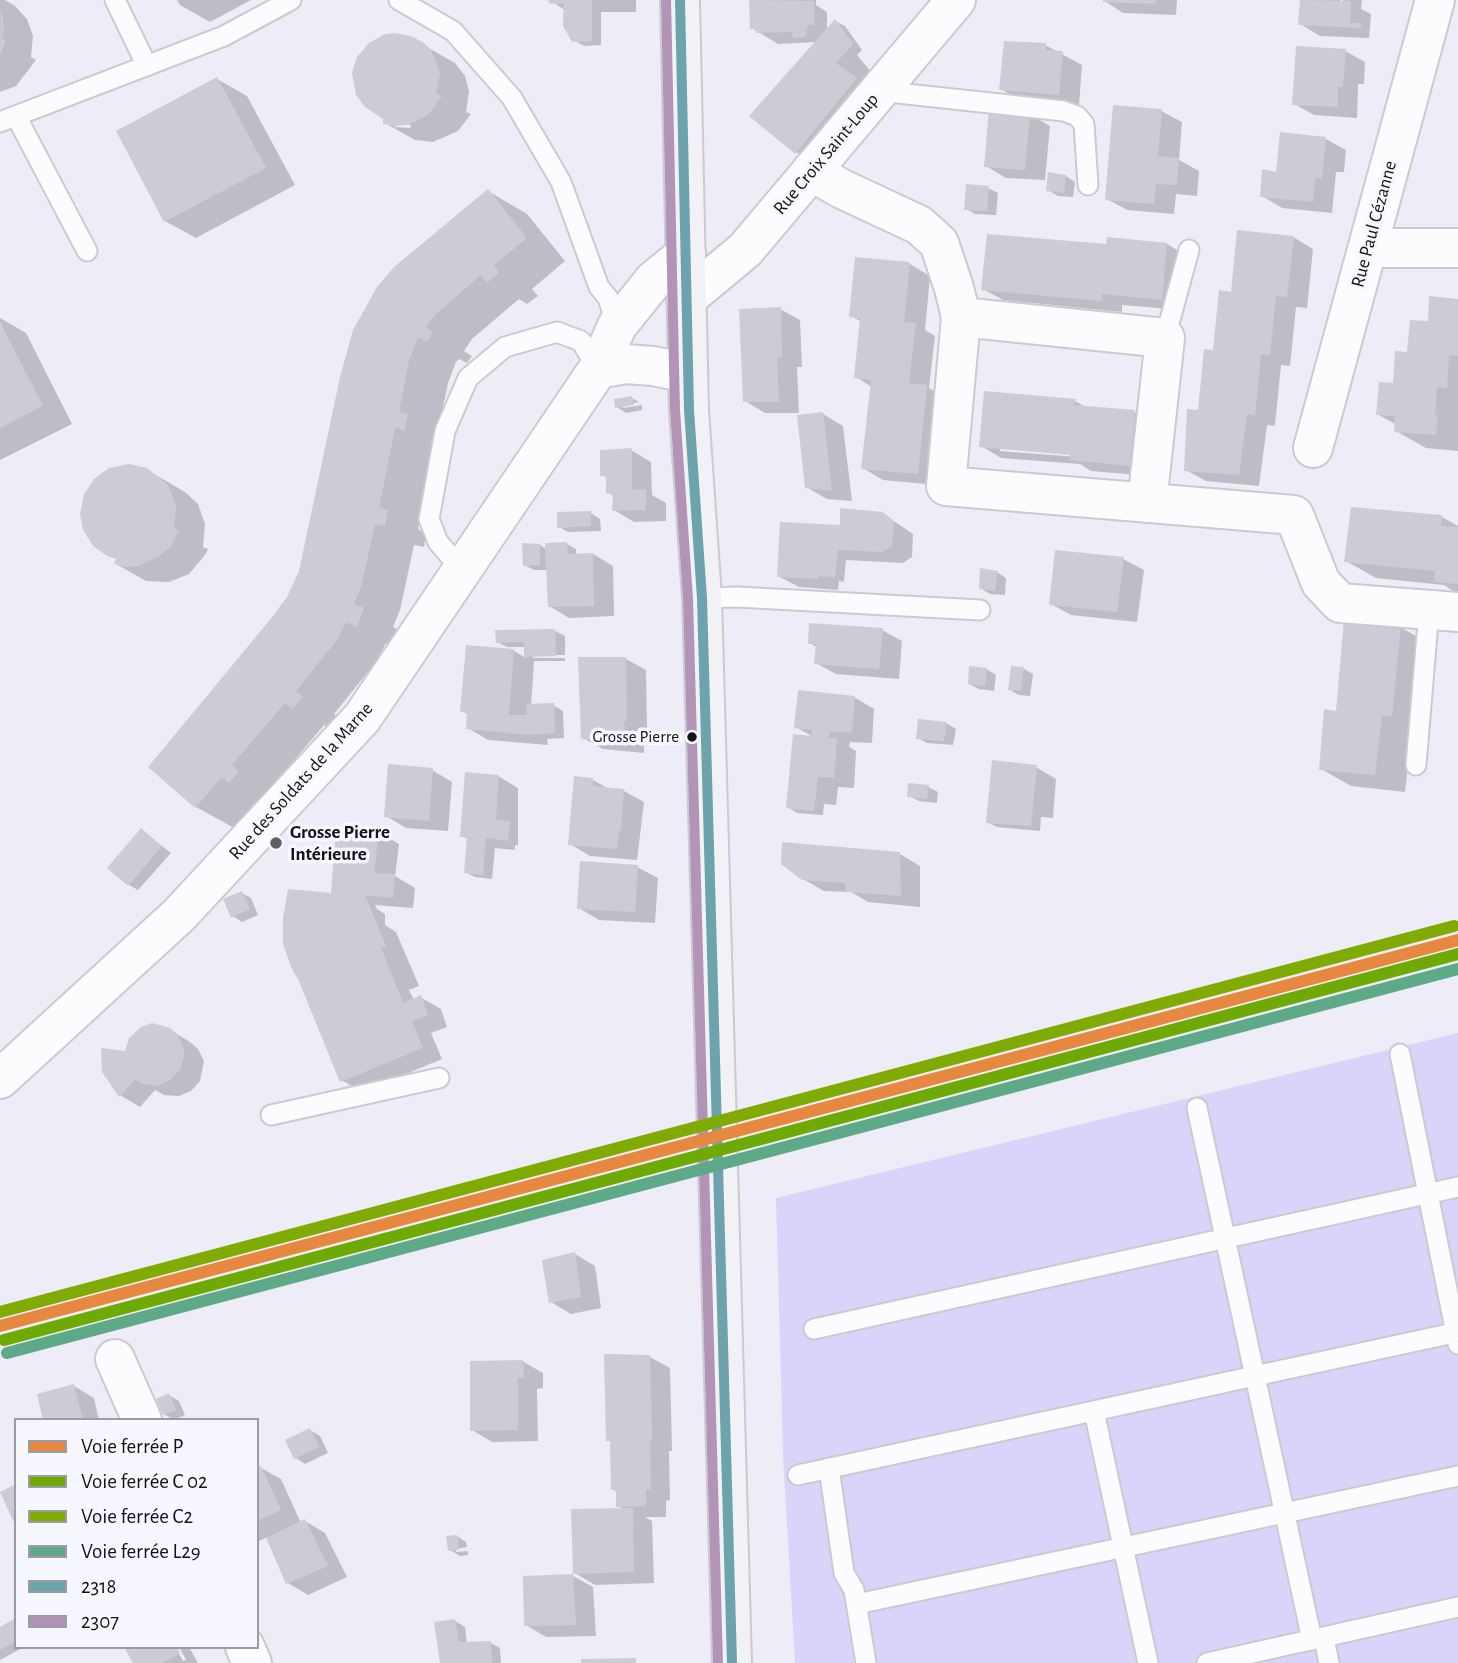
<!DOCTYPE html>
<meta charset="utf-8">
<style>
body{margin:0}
#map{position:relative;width:1458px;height:1663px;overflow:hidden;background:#eeecf7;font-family:"Alegreya Sans",sans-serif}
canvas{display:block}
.legend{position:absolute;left:14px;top:1418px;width:245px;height:231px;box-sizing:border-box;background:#f7f7ff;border:2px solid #9c9ca3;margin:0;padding:9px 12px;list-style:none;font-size:21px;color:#131319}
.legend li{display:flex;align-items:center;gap:14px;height:35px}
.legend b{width:35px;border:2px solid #9c9ca3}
</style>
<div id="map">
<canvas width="1458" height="1663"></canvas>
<ul class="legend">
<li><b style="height:9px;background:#e78840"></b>Voie ferrée P</li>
<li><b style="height:9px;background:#6faa04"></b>Voie ferrée C 02</li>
<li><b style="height:9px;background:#80ab02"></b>Voie ferrée C2</li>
<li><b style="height:9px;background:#5ea987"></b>Voie ferrée L29</li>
<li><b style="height:9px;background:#6ca3ad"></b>2318</li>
<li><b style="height:9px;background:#b295b6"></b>2307</li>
</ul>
</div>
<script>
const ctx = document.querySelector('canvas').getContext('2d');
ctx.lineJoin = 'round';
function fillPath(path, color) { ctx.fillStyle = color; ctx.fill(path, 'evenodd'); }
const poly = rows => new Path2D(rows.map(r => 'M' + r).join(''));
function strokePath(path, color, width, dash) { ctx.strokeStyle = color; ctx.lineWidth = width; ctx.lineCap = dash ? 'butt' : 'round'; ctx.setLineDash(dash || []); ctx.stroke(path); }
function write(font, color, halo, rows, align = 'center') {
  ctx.font = font + ' "Alegreya Sans",sans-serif'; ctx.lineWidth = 7; ctx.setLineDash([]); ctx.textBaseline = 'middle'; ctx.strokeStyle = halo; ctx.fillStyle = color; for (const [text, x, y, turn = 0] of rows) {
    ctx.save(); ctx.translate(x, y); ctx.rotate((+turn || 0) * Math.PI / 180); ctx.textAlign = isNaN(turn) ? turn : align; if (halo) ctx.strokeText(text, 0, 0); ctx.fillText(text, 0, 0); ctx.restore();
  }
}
const green = poly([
 [1458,1033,1458,1663,795,1663,783,1455,776,1198]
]);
const shadow = poly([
 [0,0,5,0,15,6,27,19,33,36,31,57,36,60,16,86,0,92],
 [177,0,251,0,210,22,180,5],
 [550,0,636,0,636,12,601,12,601,45,584,46,574,40,566,11],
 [751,0,816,0,816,5,827,12,827,30,835,21,845,26,862,50,857,55,872,73,826,170,796,152,817,42,778,44,752,28],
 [1103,0,1177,0,1176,15,1123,13],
 [1301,0,1340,0,1339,9,1343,9,1343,0,1362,0,1361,9,1371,14,1369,38,1320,36,1300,24],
 [411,38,455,63,465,76,469,91,466,112,471,114,458,131,433,142,415,140,385,123],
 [395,123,411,125,410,128,395,127],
 [1045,45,1082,65,1079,105,1021,101,1001,89],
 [1345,51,1365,62,1364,84,1358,84,1357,118,1314,115,1294,104],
 [217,79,247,96,295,185,196,238,165,221],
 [1161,111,1182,122,1179,160,1199,171,1197,196,1176,194,1174,214,1127,210,1107,199],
 [1029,114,1050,126,1045,180,1006,178,986,166],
 [1281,134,1326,139,1346,150,1344,172,1336,172,1332,213,1282,208,1262,196,1277,174],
 [1066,176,1075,182,1073,197,1058,196,1048,190],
 [988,188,998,193,996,215,975,214,966,209],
 [488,191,527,214,565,261,532,289,538,296,527,304,519,299,472,339,464,351,472,356,467,363,459,359,456,362,448,383,418,529,426,534,424,547,414,545,400,610,393,627,402,632,397,648,386,643,376,662,334,714,341,720,333,730,324,725,236,829,196,807,150,767,288,598],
 [1293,237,1313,249,1307,308,1296,307,1290,366,1281,365,1275,426,1267,425,1259,486,1206,481,1186,470,1215,352,1232,294],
 [1167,244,1187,256,1182,310,1122,305,1122,312,1003,300,983,289,1108,246],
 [856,259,910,264,930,276,925,330,935,336,929,388,946,398,937,485,883,480,863,468,872,387,856,377,862,322,851,316],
 [1458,301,1458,451,1426,448,1396,431,1397,425,1377,414,1395,385,1409,354,1429,323],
 [780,309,800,320,802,367,797,367,799,413,765,413,745,401],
 [0,318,26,333,72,424,0,460],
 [632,398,639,402,623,405,623,408,642,405,642,410,626,413,617,407],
 [1075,401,1087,408,1134,412,1154,423,1150,476,1091,471,1080,464,1001,458,981,446],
 [1000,447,1079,454,1078,457,1000,451],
 [823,414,843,426,852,501,827,499,806,487],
 [631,450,651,462,652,495,666,503,666,521,634,522,614,510,614,496,607,492,607,478,602,475],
 [154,474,185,492,198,504,205,524,203,547,208,549,205,555,189,574,169,582,146,581,116,564],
 [591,513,600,519,601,531,568,532,559,527],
 [882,513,913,534,912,557,903,563,846,560,844,582,839,581,838,590,799,587,778,576,842,527],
 [1442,517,1458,526,1458,594,1444,585,1376,578,1346,561],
 [567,544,576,549,576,555,593,554,613,566,614,616,569,618,549,606,548,570,534,570,524,565,540,545,547,550],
 [1123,559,1144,570,1137,622,1071,615,1051,604],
 [997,572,1006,578,1005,595,990,594,980,588],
 [1400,627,1430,644,1412,731,1405,792,1351,786,1321,769,1337,713],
 [882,630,902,641,899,679,836,674,816,663,818,648,810,643],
 [555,631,565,636,565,661,534,661,531,706,553,705,563,711,564,738,547,739,548,745,488,740,468,728,469,715,462,711,514,651,526,658,526,647,507,647,497,642],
 [533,655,565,655,565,658,533,658],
 [626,659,646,670,647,731,644,731,644,753,603,749,583,738],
 [986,669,996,675,994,691,979,689,969,684],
 [1024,669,1033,674,1030,696,1019,695,1010,690],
 [854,697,874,709,872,743,850,742,849,747,856,751,854,788,838,787,836,805,824,804,823,815,797,813,788,807,815,738,796,727],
 [946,723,956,729,953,745,927,743,918,738],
 [1036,767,1056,779,1053,818,1041,817,1040,831,997,827,987,822],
 [432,770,452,782,448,831,406,828,386,816],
 [498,776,518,788,518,845,515,845,515,850,495,848,492,879,475,877,465,872,468,839,462,836],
 [593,780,609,789,624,791,644,802,637,860,590,856,570,844],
 [928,787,938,792,937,803,919,801,909,796],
 [142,831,171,853,138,890,129,885],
 [379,832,399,844,395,876,415,888,413,908,375,905,377,909,385,914,385,925,396,932,419,986,409,990,414,1000,420,997,441,1009,447,1027,431,1033,442,1059,362,1092,341,1080,332,894],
 [900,854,920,866,920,907,868,902,851,892,824,891,803,879],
 [637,867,658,878,655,923,599,920,579,908],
 [242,893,251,898,258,915,242,922,233,916],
 [169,1029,190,1042,198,1049,204,1061,200,1081,191,1091,179,1096,164,1095,155,1090,140,1107,120,1095,126,1053],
 [575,1254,595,1266,601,1308,571,1314,551,1302],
 [650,1357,670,1368,672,1451,669,1451,670,1500,666,1501,666,1517,645,1517,652,1521,654,1583,595,1585,575,1573,625,1510,618,1506,617,1492,613,1489,612,1443,608,1440],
 [522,1361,543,1373,543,1388,537,1389,538,1441,492,1442,472,1430],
 [74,1386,94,1398,99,1420,45,1420],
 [169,1395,179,1401,185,1415,174,1420,164,1414],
 [310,1430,320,1436,328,1453,305,1464,296,1458],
 [261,1468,281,1479,301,1523,305,1521,325,1533,347,1577,308,1595,288,1583,267,1537,257,1542,257,1469],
 [457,1536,466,1542,467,1547,456,1549,456,1552,468,1551,468,1555,460,1556,450,1550],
 [573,1576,593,1587,596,1636,546,1637,526,1625],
 [16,1620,16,1647,24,1647,0,1660,0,1628],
 [455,1621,465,1627,467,1644,491,1643,500,1648,501,1663,441,1663],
 [175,1647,183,1661,186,1660,179,1647,189,1647,198,1663,135,1663]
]);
const building = poly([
 [548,0,592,0,592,41,572,42,563,26,564,3,550,4],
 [749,0,814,1,814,25,808,25,805,37,793,38,792,32,756,33,756,29,750,29],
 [1103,0,1157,0,1156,4,1103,2],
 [1300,0,1351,1,1350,23,1361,23,1361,28,1298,25],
 [1,9,4,28,1,38,6,41,0,54],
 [835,19,853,44,836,63,857,78,795,154,749,116],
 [395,33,411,36,424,43,431,50,440,73,436,94,442,96,428,115,410,124,396,126,383,124,383,119,365,107,356,95,352,73,357,57,369,43,385,34],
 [1004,41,1046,43,1046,50,1063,51,1059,95,999,90],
 [1296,46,1346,49,1343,87,1338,87,1338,107,1292,105],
 [217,77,266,168,164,222,116,131],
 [1113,105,1162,109,1158,156,1179,158,1177,185,1156,184,1154,204,1105,200],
 [989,109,1030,113,1025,170,984,167],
 [1280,132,1326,137,1322,179,1315,178,1313,202,1260,197,1262,169,1276,172],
 [1048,172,1066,175,1064,193,1046,191],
 [966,184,989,186,987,211,964,210],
 [488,189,527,238,494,265,499,273,487,283,481,275,433,317,426,327,433,332,427,342,419,337,417,340,409,360,399,412,408,414,406,423,405,430,395,428,379,508,388,510,385,526,375,524,361,587,354,604,364,608,357,627,346,622,337,640,296,691,303,697,293,709,285,703,232,765,239,771,229,783,222,777,195,808,148,767,269,621,287,597,299,571,340,377,353,330,377,287,394,267],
 [1237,230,1294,236,1287,297,1276,296,1270,355,1261,354,1255,416,1247,414,1239,475,1184,471,1187,409,1198,410,1204,349,1213,350,1219,290,1231,292],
 [987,234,1106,244,1107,237,1167,243,1162,300,1102,294,1102,301,981,290],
 [855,257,910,262,904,322,916,323,909,383,927,385,918,474,861,469,871,380,854,378,860,318,849,317],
 [1429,296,1458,299,1458,356,1449,355,1447,388,1437,387,1435,415,1438,415,1436,435,1394,432,1395,416,1376,415,1379,382,1393,383,1395,351,1407,352,1410,320,1428,321],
 [781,307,782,357,777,357,779,402,743,402,739,309],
 [0,322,43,406,0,428],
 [984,391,1076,399,1074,405,1135,410,1130,466,1069,460,1070,455,979,447],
 [632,396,634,405,615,408,614,399],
 [823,412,832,491,805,488,797,415],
 [632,448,632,490,646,489,646,510,612,511,613,494,606,493,606,476,600,476,600,450],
 [129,464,147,468,168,485,176,506,174,529,179,530,171,546,158,557,138,566,127,567,114,564,116,559,107,556,93,546,83,530,80,514,84,494,94,479,109,468],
 [1351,507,1442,515,1441,526,1458,527,1458,584,1434,582,1435,571,1344,562],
 [840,508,883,512,894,521,892,546,882,552,838,550,835,577,819,576,818,579,777,577,780,522,840,525],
 [591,511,591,526,557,528,557,512],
 [567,542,568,554,593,553,594,606,548,607,545,543],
 [522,543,540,544,540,565,523,566],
 [1055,550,1124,557,1117,612,1049,605],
 [980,568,998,571,995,591,979,589],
 [1344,619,1401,625,1392,716,1382,715,1375,775,1319,770,1324,709,1336,711],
 [809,623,883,628,879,669,814,664,816,644,808,644],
 [555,629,556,656,524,657,524,642,496,643,495,630],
 [466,645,514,649,509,715,527,715,526,704,554,703,555,733,528,735,466,729,467,712,460,712],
 [578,657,626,657,627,721,624,721,625,742,581,739],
 [969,666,987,668,985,686,968,684],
 [1011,666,1024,667,1021,691,1008,690],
 [798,690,855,696,852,733,830,731,829,738,837,738,834,778,818,777,814,811,786,808,793,734,812,736,812,730,794,728],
 [918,719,947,722,944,741,916,739],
 [992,760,1037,765,1031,826,986,823],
 [388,764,433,768,429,821,384,817],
 [465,772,499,775,496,820,510,821,508,841,486,838,483,875,464,873,467,837,460,837],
 [574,776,593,778,593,786,624,789,621,831,619,831,617,849,568,845],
 [908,783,929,785,927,799,907,797],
 [336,827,379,831,374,873,395,874,393,898,365,895,386,946,381,948,403,1003,421,995,428,1015,412,1021,423,1048,340,1082,298,979,292,969,283,944,283,918,288,889,331,893],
 [141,828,162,846,128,886,107,868],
 [782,842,900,852,901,896,846,892,845,883,802,880,781,864],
 [580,861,638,865,635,912,577,909],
 [242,891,250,909,231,918,223,899],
 [152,1023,170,1028,178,1035,184,1049,184,1057,180,1070,170,1080,158,1086,142,1084,135,1079,119,1097,102,1072,101,1048,125,1051,129,1038,141,1027],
 [575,1252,581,1297,549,1303,542,1260],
 [604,1354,650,1355,652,1441,650,1440,651,1489,646,1490,646,1506,616,1507,616,1490,611,1490,610,1441,606,1441],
 [523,1360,524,1378,518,1378,518,1430,470,1431,470,1361],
 [74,1384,83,1420,43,1420,37,1394],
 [169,1393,176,1410,163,1415,156,1399],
 [310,1428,319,1447,294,1459,285,1440],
 [261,1466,281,1510,257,1521,257,1467],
 [16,1484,16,1527,0,1492],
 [633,1508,634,1572,573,1574,571,1509],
 [305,1519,328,1566,286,1584,266,1538],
 [457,1535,459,1550,448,1551,446,1536],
 [573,1574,576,1625,524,1626,523,1576],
 [16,1618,16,1641,0,1650,0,1627],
 [455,1619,459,1642,491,1641,492,1663,440,1663,434,1622],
 [124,1647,177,1647,180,1653,162,1663,133,1663],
 [636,1658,636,1663,581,1663,581,1659]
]);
const lane = poly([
 [115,0,147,66],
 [399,0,453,31,512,98,561,182,599,287,608,298,617,326],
 [879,91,1064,111,1077,116,1084,124,1088,185],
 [16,116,87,251],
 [0,122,224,36,291,0],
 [1165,338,1189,250],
 [462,570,438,542,429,519,445,431,468,378,505,347,557,332,581,341,598,369],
 [702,598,737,597,980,610],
 [1416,765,1429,610],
 [1400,1054,1458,1344],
 [1197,1108,1312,1640],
 [271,1115,439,1078],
 [814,1329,1458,1187],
 [1094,1411,1148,1663],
 [829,1468,844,1573,854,1590,866,1663],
 [798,1475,1458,1332],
 [857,1604,1458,1476],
 [1324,1638,1329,1663],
 [1207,1663,1458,1607]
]);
const street = poly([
 [811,171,840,188,919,225,939,243,954,288,961,317,946,486,1294,515,1321,583,1340,603,1458,612],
 [1368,248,1458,248],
 [686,299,745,250,956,0],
 [961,317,1165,338,1147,503],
 [598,369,625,364,653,366,688,373],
 [1313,448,1435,0],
 [0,1079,179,915,362,718,598,369,617,326,654,280,686,254],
 [115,1359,142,1420],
 [245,1647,252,1663]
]);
const secondary = poly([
 [680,0,689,410,702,598,732,1663]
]);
const bus1 = poly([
 [680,0,689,410,702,598,732,1663]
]);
const bus2 = poly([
 [666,0,675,410,688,599,718,1663]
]);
const rail1 = poly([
 [0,1326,1458,940]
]);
const rail2 = poly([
 [4,1340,1458,954]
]);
const rail3 = poly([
 [0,1312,1454,926]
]);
const rail4 = poly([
 [7,1353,1458,969]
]);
const markers = [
 [692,737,6,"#131319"],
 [276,843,7,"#605f67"]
];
const busNames = [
 ["Grosse Pierre",679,737]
];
const streetNames = [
 ["Rue Croix Saint-Loup",826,154,-50],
 ["Rue Paul Cézanne",1374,224,-75],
 ["Rue des Soldats de la Marne",301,781,-48]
];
const poiNames = [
 ["Grosse Pierre",290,832],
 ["Intérieure",290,854]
];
fillPath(green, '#d9d4f9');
fillPath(shadow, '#0003');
fillPath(building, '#cdccd4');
strokePath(lane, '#cbcad3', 23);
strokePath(street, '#cbcad3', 42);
strokePath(secondary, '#cbcad3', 42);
strokePath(lane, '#fcfcfe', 19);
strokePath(street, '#fcfcfe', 38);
strokePath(secondary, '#f2f1f5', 38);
strokePath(bus1, '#6ca3ad', 10);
strokePath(bus2, '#b295b6', 10);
strokePath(rail1, '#e78840', 12);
strokePath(rail2, '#6faa04', 12);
strokePath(rail3, '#80ab02', 12);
strokePath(rail4, '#5ea987', 12);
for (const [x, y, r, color] of markers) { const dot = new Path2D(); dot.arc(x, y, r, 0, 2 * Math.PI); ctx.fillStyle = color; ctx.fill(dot); strokePath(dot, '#f7f7ff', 2.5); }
write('17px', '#131319', '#f7f7ff', busNames, 'right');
write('19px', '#131319', '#f7f7ff', streetNames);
write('bold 19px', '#131319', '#f7f7ff', poiNames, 'left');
</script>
